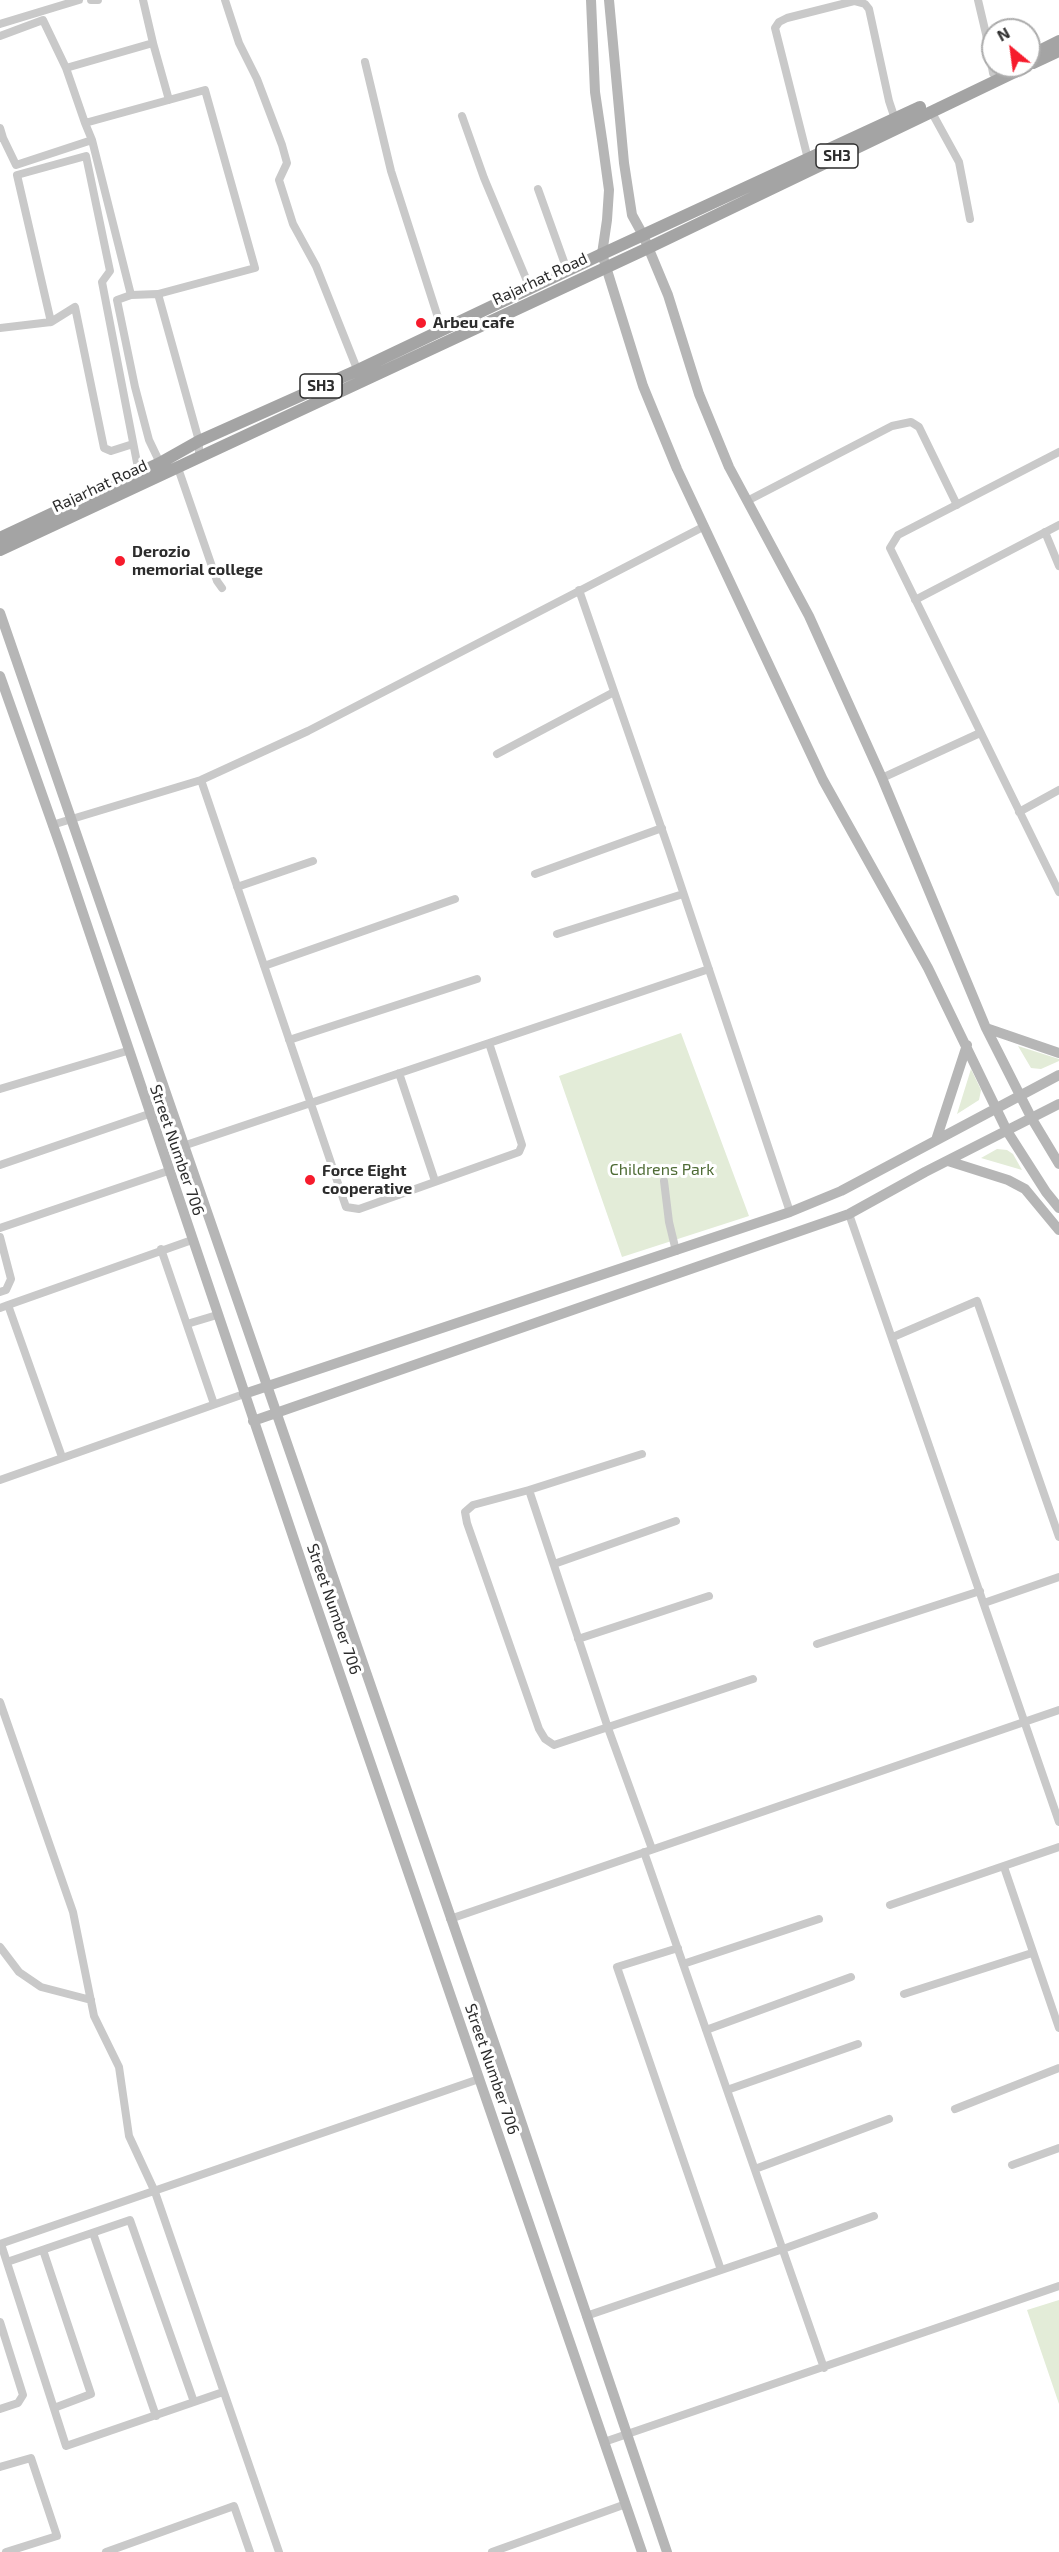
<!DOCTYPE html>
<style>
body{margin:0}
#map{position:relative;width:1059px;height:2552px;overflow:hidden;background:#fff;font-family:"Exo 2",sans-serif}
canvas{display:block}
.north{position:absolute;left:981px;top:18px;width:60px;height:60px;box-sizing:border-box;background:#fff;border:2px solid #ababab;border-radius:50%;rotate:331deg;font-size:16px;font-weight:700;line-height:24px;text-align:center;color:#2c2c2c}
.north::after{content:'';display:block;margin:auto;width:21px;height:27px;background:#f61b2c;clip-path:polygon(50% 0,100% 100%,50% 72%,0 100%)}
</style>
<div id="map">
<canvas width="1059" height="2552"></canvas>
<div class="north">N</div>
</div>
<script>
const ctx = document.querySelector('canvas').getContext('2d');
ctx.lineJoin = 'round';
function fillPath(path, color) { ctx.fillStyle = color; ctx.fill(path, 'evenodd'); }
const poly = rows => new Path2D(rows.map(r => 'M' + r).join(''));
function strokePath(path, color, width, dash) { ctx.strokeStyle = color; ctx.lineWidth = width; ctx.lineCap = dash ? 'butt' : 'round'; ctx.setLineDash(dash || []); ctx.stroke(path); }
function write(font, color, halo, rows, align = 'center') {
  ctx.font = font + ' "Exo 2",sans-serif'; ctx.lineWidth = 6; ctx.setLineDash([]); ctx.textBaseline = 'middle'; ctx.strokeStyle = halo; ctx.fillStyle = color; for (const [text, x, y, turn = 0] of rows) {
    ctx.save(); ctx.translate(x, y); ctx.rotate((+turn || 0) * Math.PI / 180); ctx.textAlign = isNaN(turn) ? turn : align; if (halo) ctx.strokeText(text, 0, 0); ctx.fillText(text, 0, 0); ctx.restore();
  }
}
const green = poly([
 [681,1033,749,1216,622,1257,559,1076],
 [1018,1046,1059,1059,1059,1061,1041,1069,1031,1068],
 [971,1069,981,1090,979,1100,957,1114],
 [997,1149,1007,1150,1013,1154,1022,1170,981,1158],
 [1059,2300,1059,2404,1027,2310]
]);
const street = poly([
 [91,0,98,0],
 [143,0,153,43],
 [225,0,239,43,257,79,282,145,287,163,279,180,293,224,316,266,359,374],
 [978,0,986,34,993,73],
 [0,24,79,0],
 [0,36,43,20,66,68,85,123],
 [365,62,391,171,442,330],
 [66,68,153,43,169,100],
 [931,111,959,162,970,219],
 [462,116,484,178,530,288],
 [0,128,3,138,0,138],
 [3,138,16,165,92,140],
 [808,159,775,28,779,22,787,18,854,1,865,4,869,9,889,101,895,119],
 [538,189,567,270],
 [131,295,158,294],
 [51,322,75,307,104,448,111,451,133,444],
 [0,328,51,322,17,175,86,156,110,271,102,282,139,473],
 [1059,452,898,535,890,548,1059,892],
 [160,463,149,440,135,387,117,300,131,295,92,140,85,123,205,90,255,268,158,294,199,441,199,458],
 [178,468,217,581,222,588],
 [747,501,892,426,911,422,919,427,957,505],
 [1045,532,1059,566],
 [579,590,669,850,790,1212],
 [915,600,1059,525],
 [497,754,614,692],
 [882,778,980,733],
 [201,780,346,1207,359,1209,519,1152,522,1145,489,1043],
 [1019,812,1059,790],
 [52,825,201,780,308,731,703,527],
 [535,874,662,828],
 [237,887,313,861],
 [557,934,683,894],
 [264,966,455,899],
 [289,1040,477,979],
 [399,1073,435,1181],
 [0,1089,127,1051],
 [183,1146,709,969],
 [0,1165,149,1114],
 [664,1181,669,1222,676,1251],
 [849,1214,1059,1822],
 [0,1228,168,1171],
 [0,1237,11,1279,6,1290,0,1292],
 [161,1249,214,1404],
 [8,1305,192,1240],
 [0,1308,8,1305,62,1457],
 [187,1324,217,1315],
 [893,1337,977,1301,1059,1537],
 [642,1454,529,1490,473,1505,465,1512,467,1523,539,1729,545,1739,554,1745,753,1679],
 [0,1480,244,1394],
 [529,1490,608,1728,652,1849],
 [554,1564,676,1521],
 [984,1603,1059,1577],
 [578,1639,709,1596],
 [817,1644,980,1591],
 [0,1702,73,1912,94,2016,119,2067,129,2136,155,2192,279,2552],
 [644,1852,824,2368],
 [1004,1867,1059,2028],
 [890,1905,1059,1847],
 [450,1919,1059,1710],
 [0,1947,19,1972,41,1987,91,2000],
 [678,1948,617,1967,721,2270],
 [683,1964,819,1919],
 [904,1994,1032,1953],
 [706,2030,851,1977],
 [727,2090,858,2044],
 [955,2109,1059,2068],
 [1012,2165,1059,2148],
 [755,2169,889,2119],
 [93,2233,156,2416],
 [0,2244,479,2079],
 [1,2244,66,2446,194,2402,130,2220,7,2262],
 [43,2250,91,2394,54,2408],
 [586,2316,783,2249,874,2216],
 [0,2322,23,2395,18,2403,0,2409],
 [194,2402,223,2392],
 [604,2442,1059,2286],
 [0,2467,31,2458,57,2536,6,2552],
 [106,2552,234,2506,250,2552],
 [492,2552,626,2504]
]);
const secondary = poly([
 [591,0,595,92,603,146],
 [609,0,624,163,632,215,643,235,668,295,699,394,729,467,809,616,882,778,986,1028,1032,1119,1059,1164],
 [602,139,609,190,607,220,602,254,643,386,677,469,823,780,928,968,1007,1131,1046,1192,1059,1208],
 [0,613,507,2080,667,2552],
 [0,676,61,848,310,1587,642,2552],
 [986,1028,1059,1053],
 [936,1140,967,1045],
 [948,1161,1008,1180,1025,1189,1059,1230],
 [244,1394,790,1212,841,1191,1059,1075],
 [253,1421,849,1214,925,1172,1059,1104]
]);
const primary = poly([
 [1029,56,1059,41],
 [1033,63,1059,51],
 [0,538,160,463,199,441,358,370,602,254,920,107],
 [0,550,648,248,1027,66]
]);
const markers = [
 [421,323,6,"#f61b2c"],
 [120,561,6,"#f61b2c"],
 [310,1180,6,"#f61b2c"]
];
const shields = [
 [837,156,42],
 [321,386,42]
];
const shieldNames = [
 ["SH3",837,156],
 ["SH3",321,386]
];
const streetNames = [
 ["Rajarhat Road",540,279,-25],
 ["Rajarhat Road",100,486,-25],
 ["Street Number 706",177,1150,71],
 ["Street Number 706",334,1609,71],
 ["Street Number 706",492,2069,71]
];
const poiNames = [
 ["Arbeu cafe",433,323],
 ["Derozio",132,552],
 ["memorial college",132,570],
 ["Force Eight",322,1171],
 ["cooperative",322,1189]
];
const parkNames = [
 ["Childrens Park",662,1170]
];
fillPath(green, '#e3ecd8');
strokePath(street, '#c9c9c9', 8);
strokePath(secondary, '#b6b6b6', 10);
strokePath(primary, '#a4a4a4', 12);
for (const [x, y, r, color] of markers) { const dot = new Path2D(); dot.arc(x, y, r, 0, 2 * Math.PI); ctx.fillStyle = color; ctx.fill(dot); strokePath(dot, '#fff', 2); }
for (const [x, y, w] of shields) { const box = new Path2D(); box.roundRect(x - w / 2, y - 12, w, 24, 4.5); ctx.fillStyle = '#fff'; ctx.fill(box); strokePath(box, '#2c2c2c', 1.5); }
write('bold 15px', '#2c2c2c', null, shieldNames);
write('16px', '#2c2c2c', '#fff', streetNames);
write('bold 16px', '#2c2c2c', '#fff', poiNames, 'left');
write('16px', '#4f6c36', '#fff', parkNames);
</script>
